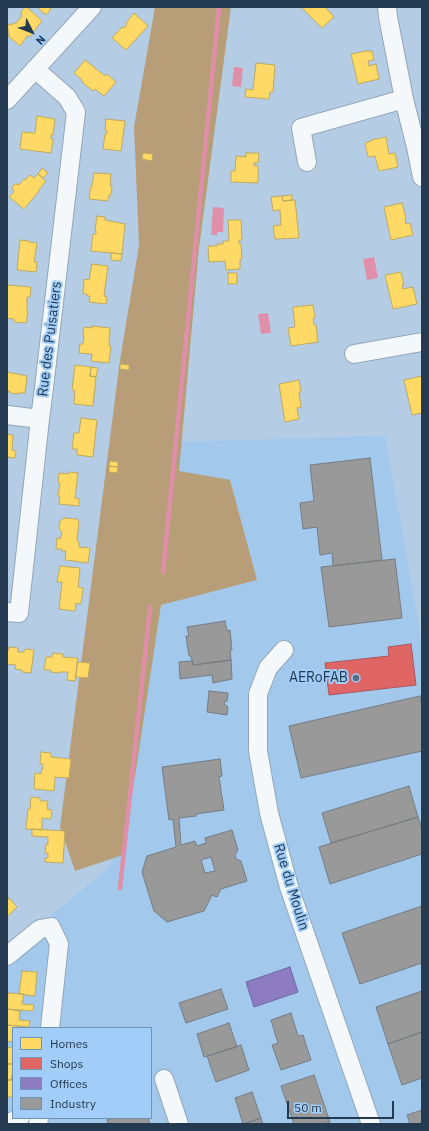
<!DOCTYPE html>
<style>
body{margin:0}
#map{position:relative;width:429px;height:1131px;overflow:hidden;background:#b5cde4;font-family:"IBM Plex Sans",sans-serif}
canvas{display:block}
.frame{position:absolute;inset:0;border:8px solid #233a50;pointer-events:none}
.legend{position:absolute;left:12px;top:1027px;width:140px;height:92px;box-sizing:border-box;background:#a1cdf8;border:1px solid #6f92b5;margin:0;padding:5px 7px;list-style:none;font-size:12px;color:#233a50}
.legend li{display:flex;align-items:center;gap:8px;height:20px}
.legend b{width:20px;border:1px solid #6f92b5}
.north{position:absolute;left:12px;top:12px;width:40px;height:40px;-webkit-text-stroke:3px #a1cdf8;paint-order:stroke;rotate:132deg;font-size:11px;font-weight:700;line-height:16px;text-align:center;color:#233a50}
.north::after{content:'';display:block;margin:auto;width:14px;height:18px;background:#233a50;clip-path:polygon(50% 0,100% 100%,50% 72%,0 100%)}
.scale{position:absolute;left:287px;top:1101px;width:107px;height:18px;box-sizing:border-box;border:2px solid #233a50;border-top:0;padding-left:5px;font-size:12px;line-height:14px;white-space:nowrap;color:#233a50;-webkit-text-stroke:3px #a1cdf8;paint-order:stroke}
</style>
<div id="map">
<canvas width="429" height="1131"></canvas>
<div class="frame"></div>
<ul class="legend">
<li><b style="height:11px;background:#ffd966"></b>Homes</li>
<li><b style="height:11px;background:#e06666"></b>Shops</li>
<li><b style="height:11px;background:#8e7cc3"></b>Offices</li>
<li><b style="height:11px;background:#999"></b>Industry</li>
</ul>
<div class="north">N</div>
<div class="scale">50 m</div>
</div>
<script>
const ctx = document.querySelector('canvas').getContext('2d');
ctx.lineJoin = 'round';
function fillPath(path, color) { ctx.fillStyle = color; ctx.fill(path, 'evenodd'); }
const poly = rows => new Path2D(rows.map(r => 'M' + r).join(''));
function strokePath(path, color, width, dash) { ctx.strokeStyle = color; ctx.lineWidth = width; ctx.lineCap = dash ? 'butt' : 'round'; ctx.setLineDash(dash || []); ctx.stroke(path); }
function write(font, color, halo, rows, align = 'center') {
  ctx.font = font + ' "IBM Plex Sans",sans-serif'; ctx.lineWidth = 4; ctx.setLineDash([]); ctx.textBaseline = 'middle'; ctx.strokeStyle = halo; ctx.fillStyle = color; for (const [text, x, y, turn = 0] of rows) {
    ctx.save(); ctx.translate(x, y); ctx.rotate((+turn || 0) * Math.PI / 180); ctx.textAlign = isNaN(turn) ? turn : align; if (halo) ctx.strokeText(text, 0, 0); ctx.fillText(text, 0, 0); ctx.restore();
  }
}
const built = poly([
 [385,436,422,642,422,1124,7,1124,7,952,107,869,126,835,170,442],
 [13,1028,151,1028,151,1118,13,1118]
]);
const forest = poly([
 [155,7,231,7,199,248,179,471,230,480,257,580,161,605,123,855,75,871,60,827,120,360,139,245,134,127]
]);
const water = poly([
 [234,67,243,68,241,87,232,86],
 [213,207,224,208,223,232,217,232,217,235,211,235],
 [374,257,378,278,367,280,363,259],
 [268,313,271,333,261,334,258,314]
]);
const homes = poly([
 [25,7,27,7,42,21,30,36,29,37,27,36,25,38,26,38,20,46,8,36,10,34,8,33,8,28,7,27,9,24,11,25,12,24,16,23,22,16,21,12,25,7],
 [37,7,50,7,49,8,51,9,46,15,37,7],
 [301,7,321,7,322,8,325,7,334,17,322,28,301,7],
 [134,13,148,26,126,50,112,38,122,27,124,28,127,24,126,23,134,13],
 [366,51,372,51,374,60,368,61,369,66,376,64,379,79,358,84,351,54,366,51],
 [85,60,105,76,107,74,116,82,104,96,95,89,93,91,83,83,82,80,74,73,85,60],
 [256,63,275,65,273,92,270,92,269,99,245,97,246,89,253,90,256,63],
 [37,116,55,119,53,135,51,135,51,139,53,139,51,153,20,149,22,132,35,133,37,116],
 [106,119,125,121,121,151,103,149,105,134,106,134,107,130,105,130,106,119],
 [386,137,389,154,395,153,398,167,379,171,375,156,368,157,365,143,371,141,371,140,386,137],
 [143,153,153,154,152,161,142,159,143,153],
 [246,153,259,153,258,163,254,163,254,166,258,166,258,183,231,182,231,171,235,171,236,156,246,157,246,153],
 [42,168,48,173,43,178,38,174,42,168],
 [94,173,111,174,110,186,112,186,111,195,109,195,108,201,89,199,91,186,92,186,94,173],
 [38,174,46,181,38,191,39,191,24,209,9,197,14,192,12,187,15,184,18,184,19,185,24,179,25,180,30,175,34,178,38,174],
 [292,195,292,200,283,201,282,196,292,195],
 [282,196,283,201,295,200,299,238,275,239,273,226,281,225,280,210,273,211,271,197,282,196],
 [402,203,406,218,405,219,406,224,410,223,413,235,391,240,384,207,402,203],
 [97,216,105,217,105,220,125,224,122,254,91,251,93,234,96,234,96,230,95,230,97,216],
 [228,220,241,220,242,240,239,240,239,243,241,244,242,259,240,259,240,269,226,270,225,261,209,262,208,246,217,246,217,244,223,244,223,241,229,241,228,220],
 [20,240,29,241,29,242,37,243,34,262,37,262,36,272,17,270,20,240],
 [111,253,122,254,121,261,111,260,111,253],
 [92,264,108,266,104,296,107,297,106,304,89,302,90,296,87,296,87,294,83,294,84,279,89,280,92,264],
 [401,272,404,285,402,285,403,289,413,287,417,304,393,309,385,275,401,272],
 [228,273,237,273,237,284,228,284,228,273],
 [7,285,31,287,30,297,27,297,27,311,28,311,26,323,14,322,14,319,7,318,7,285],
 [313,305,315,318,313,318,314,325,316,325,318,342,291,346,288,328,295,327,293,307,313,305],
 [92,326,110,328,109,346,111,346,109,363,91,361,92,354,79,353,80,344,83,344,84,336,83,336,84,327,92,328,92,326],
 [120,364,129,365,129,370,120,369,120,364],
 [75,365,91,367,90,376,96,377,93,406,74,404,75,391,72,390,75,365],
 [91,367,98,368,96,377,90,376,91,367],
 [7,372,27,376,25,393,18,393,18,394,10,393,10,391,7,391,7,372],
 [422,376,422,413,412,415,404,380,422,376],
 [299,380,301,392,299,392,301,407,297,408,299,419,285,422,279,384,299,380],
 [81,418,97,420,93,457,77,455,77,449,72,449,74,433,79,433,81,418],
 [7,434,13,435,12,450,16,451,15,458,7,457,7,434],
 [110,461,118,462,118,467,109,466,110,461],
 [109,466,118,467,117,473,109,472,109,466],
 [69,472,78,473,75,498,79,499,79,506,59,504,60,496,58,496,60,483,58,482,59,473,69,474,69,472],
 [64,518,77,519,79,522,77,540,79,542,79,547,90,548,88,563,65,560,66,551,62,551,62,549,56,549,57,538,60,539,61,537,62,532,59,529,60,521,64,518],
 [60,566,80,568,78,587,83,588,81,604,76,603,75,611,59,609,62,582,57,582,60,566],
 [9,647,18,648,18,652,24,652,25,649,34,650,31,673,22,672,22,670,15,669,16,665,7,664,7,650,9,650,9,647],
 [53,653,63,654,63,657,78,658,75,681,67,680,68,672,60,672,60,673,51,672,51,670,44,670,46,657,52,657,53,653],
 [77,662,90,663,88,678,76,677,77,662],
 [41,752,51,753,51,757,71,759,69,778,55,777,54,791,34,789,35,773,41,774,42,769,43,769,43,764,40,764,41,752],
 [31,797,40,798,40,801,48,801,47,809,52,810,51,819,42,818,42,830,26,829,28,809,30,809,31,797],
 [32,829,65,831,63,863,45,862,45,858,48,858,48,853,45,853,46,844,48,845,48,837,32,836,32,829],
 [9,898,17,907,7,917,7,901,9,898],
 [22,971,37,972,35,996,19,994,22,971],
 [8,993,24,994,22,1004,34,1005,33,1011,7,1009,8,993],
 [7,1009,20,1011,19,1020,30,1021,29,1027,7,1025,7,1009],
 [7,1025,20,1026,20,1028,13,1028,13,1042,7,1041,7,1025],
 [7,1047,13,1048,13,1064,7,1064,7,1047],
 [7,1064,13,1064,13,1071,11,1080,7,1080,7,1064],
 [7,1080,13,1080,13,1097,7,1097,7,1080]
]);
const shops = poly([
 [411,644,416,685,329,695,325,663,389,656,388,647,411,644]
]);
const offices = poly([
 [290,967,298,992,254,1007,246,982,290,967]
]);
const industry = poly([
 [370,458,382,560,333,566,332,553,320,555,317,527,303,529,300,503,314,501,310,465,370,458],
 [395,559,402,618,329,627,321,567,395,559],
 [225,621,227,631,230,630,232,650,230,650,231,660,193,665,191,656,189,656,186,636,189,636,187,627,225,621],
 [231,660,232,679,213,683,212,675,180,679,179,662,192,661,193,665,231,660],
 [209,691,228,693,227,701,225,701,224,704,228,707,227,715,207,712,209,691],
 [420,696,422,707,422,751,301,778,289,726,420,696],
 [220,759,222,776,219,777,224,810,196,814,196,816,179,818,181,845,195,841,197,846,206,843,205,838,232,830,238,850,235,855,236,859,241,861,247,881,221,889,217,897,212,895,204,911,167,922,154,911,142,872,147,856,176,847,173,819,169,820,162,767,220,759],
 [211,857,215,871,205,873,201,860,211,857],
 [409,786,418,817,331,843,322,813,409,786],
 [418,817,422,829,422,854,330,884,319,847,418,817],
 [422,906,422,963,360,984,342,933,422,906],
 [221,989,228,1009,186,1023,179,1003,221,989],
 [422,991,422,1032,388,1044,376,1007,422,991],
 [291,1013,298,1036,303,1035,311,1060,281,1070,272,1045,278,1043,271,1020,291,1013],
 [229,1023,237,1047,204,1057,197,1034,229,1023],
 [422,1032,422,1078,402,1085,388,1044,422,1032],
 [241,1045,249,1070,216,1082,207,1056,241,1045],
 [314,1075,330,1122,323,1124,294,1124,281,1086,314,1075],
 [252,1092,261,1118,243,1124,235,1098,252,1092],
 [422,1110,422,1124,410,1124,407,1115,422,1110],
 [113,1118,148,1118,150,1124,108,1124,107,1120,113,1118],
 [261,1118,263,1124,245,1124,261,1118]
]);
const stream = poly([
 [163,572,219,7],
 [120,888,150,608]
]);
const minor = poly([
 [387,7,388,17,404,99,416,147,422,177],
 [7,100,92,7],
 [307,162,301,128,404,99],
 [354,354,422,342],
 [7,415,40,419],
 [7,612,19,613,40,419,44,388,76,112,67,97,35,69],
 [284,650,268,668,258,694,258,751,269,813,289,887,371,1124],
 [7,956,40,929,51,927,59,944,50,1028],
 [164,1079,179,1124],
 [7,1124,20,1118],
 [38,1124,39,1118]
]);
const markers = [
 [356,678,4,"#566d84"]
];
const streetNames = [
 ["Rue des Puisatiers",50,339,-83],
 ["Rue du Moulin",291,887,73]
];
const poiNames = [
 ["AERoFAB",348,678]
];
fillPath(built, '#a2c8ec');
fillPath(forest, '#b79e78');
fillPath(water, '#e08fa9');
fillPath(homes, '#ffd966');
strokePath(homes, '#bda95f', 1);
fillPath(shops, '#e06666');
strokePath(shops, '#a7595f', 1);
fillPath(offices, '#8e7cc3');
strokePath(offices, '#6e68a0', 1);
fillPath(industry, '#999');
strokePath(industry, '#767c83', 1);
strokePath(stream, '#e08fa9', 4.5);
strokePath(minor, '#91a6bb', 20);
strokePath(minor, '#f4f8fb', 18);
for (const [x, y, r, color] of markers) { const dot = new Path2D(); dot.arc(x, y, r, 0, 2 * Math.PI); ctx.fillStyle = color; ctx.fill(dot); strokePath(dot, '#a1cdf8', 1.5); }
write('14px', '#233a50', '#a1cdf8', streetNames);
write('14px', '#233a50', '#a1cdf8', poiNames, 'right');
</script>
